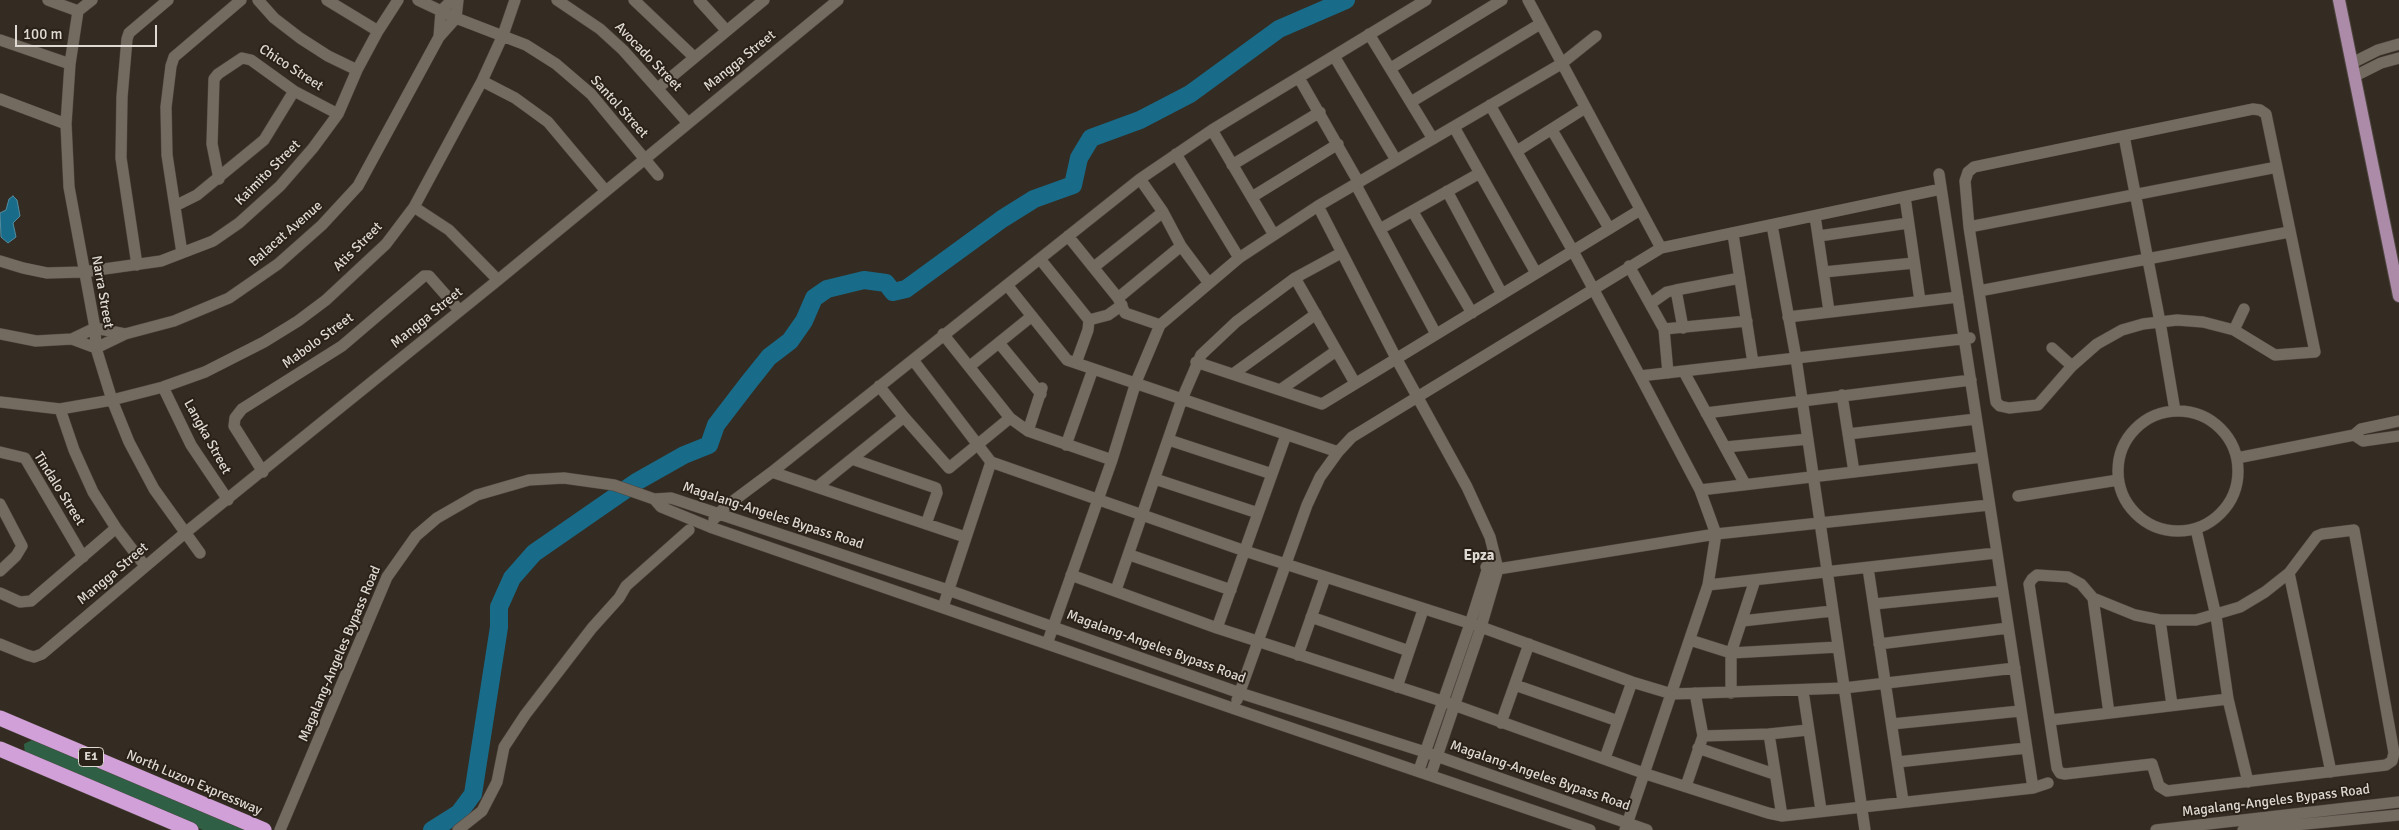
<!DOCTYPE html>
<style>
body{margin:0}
#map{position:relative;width:2399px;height:830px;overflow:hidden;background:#342c22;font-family:Signika,sans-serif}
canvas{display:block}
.scale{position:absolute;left:15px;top:25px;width:142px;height:22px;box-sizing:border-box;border:2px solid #ded9d2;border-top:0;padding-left:6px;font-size:15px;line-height:18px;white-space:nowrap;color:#ded9d2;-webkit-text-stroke:4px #2a2219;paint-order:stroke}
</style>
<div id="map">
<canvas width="2399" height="830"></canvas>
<div class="scale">100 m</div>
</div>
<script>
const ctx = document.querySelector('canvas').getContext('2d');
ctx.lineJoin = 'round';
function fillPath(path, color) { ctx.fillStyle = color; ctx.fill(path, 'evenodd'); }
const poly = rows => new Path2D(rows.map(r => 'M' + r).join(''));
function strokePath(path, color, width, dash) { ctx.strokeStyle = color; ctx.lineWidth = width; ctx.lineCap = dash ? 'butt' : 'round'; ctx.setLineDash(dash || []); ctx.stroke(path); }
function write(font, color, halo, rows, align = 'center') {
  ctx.font = font + ' Signika,sans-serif'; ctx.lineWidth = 4; ctx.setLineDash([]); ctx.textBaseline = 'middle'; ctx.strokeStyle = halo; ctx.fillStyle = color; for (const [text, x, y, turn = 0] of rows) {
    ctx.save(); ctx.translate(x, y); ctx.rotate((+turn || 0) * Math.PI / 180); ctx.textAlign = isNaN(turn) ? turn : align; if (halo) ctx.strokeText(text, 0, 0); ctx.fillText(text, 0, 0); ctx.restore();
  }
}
const green = poly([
 [32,740,38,742,253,830,203,830,25,754,24,744]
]);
const water = poly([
 [13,196,17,200,20,216,13,223,16,237,8,243,1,237,0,213,6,210,9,199,13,196]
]);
const river = poly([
 [432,830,459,813,473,794,499,627,499,607,512,578,534,553,638,481,684,455,709,445,716,425,749,382,769,357,790,341,804,321,814,298,827,289,864,280,886,283,893,292,906,289,1002,219,1034,199,1073,185,1079,158,1091,138,1140,120,1190,94,1279,29,1346,0]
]);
const minor = poly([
 [48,0,78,11],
 [258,0,274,18,300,38,328,56,357,70],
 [327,0,378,31],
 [418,0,456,18,526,45,556,64,591,94,658,175],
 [557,0,600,29,623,50,688,123],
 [634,0,694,57],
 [699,0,726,30],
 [1528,0,1661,248],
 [78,11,70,64,66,124,69,187,95,328,96,348,112,400,129,442,154,489,200,553],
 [78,11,92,0],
 [1369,34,1433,139],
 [439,37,441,11,452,0],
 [0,40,70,64],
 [1334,56,1396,160],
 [2352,63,2378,50,2399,44],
 [1391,68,1502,0],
 [2355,76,2381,63,2399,58],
 [1299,78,1359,183],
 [482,81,515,98,548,122,605,190],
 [658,88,764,0],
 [0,99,66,124],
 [1411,102,1540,24],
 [1490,105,1573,251,1640,376,1700,490,1716,534,1708,585,1625,830],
 [2253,109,2260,110,2266,114,2315,352,2275,355,2234,330,2203,322,2177,320,2143,324,2122,330,2097,344,2072,366,2038,405,2009,408,2000,406,1996,402,1969,227,1965,181,1968,172,1974,167,2253,109],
 [1454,127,1536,273],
 [1212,130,1274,235],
 [1552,130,1609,228],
 [2124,136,2160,322,2175,411],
 [1517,151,1585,108],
 [1176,154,1239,258],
 [1232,165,1320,112],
 [1939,174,2033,788],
 [219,179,212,144,214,79,218,74,242,58,251,60,294,91,338,114],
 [1356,185,1436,334],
 [1447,191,1502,294],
 [1252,197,1338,144],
 [1905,197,1920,301],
 [175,206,197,195,264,140,294,91],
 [1318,206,1396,358,1467,487,1490,537,1498,569,1481,627,1431,774],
 [414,207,449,230,498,280],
 [1163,212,1181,246],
 [1413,212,1472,313],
 [1815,216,1829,311],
 [1772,225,1796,358,1865,830],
 [1969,227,2277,167],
 [1380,229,1480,173],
 [1733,234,1753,363],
 [1068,236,1118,298,1125,313,1160,325],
 [1819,236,1908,223],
 [182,253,167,155,166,107,171,66,174,57,241,0],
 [1040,259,1089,320,1088,330,1076,363],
 [0,261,23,268,47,273,83,272,161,261,213,241,239,223,280,186,313,148,338,114,357,70,378,31,398,0],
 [137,265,121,158,122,97,127,39,129,33,168,0],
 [1629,266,1664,329,1668,373],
 [1094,267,1163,212,1140,179],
 [1824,272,1914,263],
 [1295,278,1355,383],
 [1007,285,1067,360,1338,452],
 [1676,290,1683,328],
 [1979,291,2289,232],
 [1118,298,1181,246,1208,282],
 [1650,304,1667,292,1676,290,1740,278],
 [1788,317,1958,297],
 [1089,320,1108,315,1122,305],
 [1664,329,1747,321],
 [2234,330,2244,309],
 [0,334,36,341,72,339,95,328,125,334],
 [943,334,1010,418,1028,431,1112,460],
 [72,339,96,348,125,334,174,321,229,298,278,264,322,225,358,186,439,37,456,18,458,0],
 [999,343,1041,394],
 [2052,348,2072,366],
 [913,360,991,462,1245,551,1481,627,1632,682,1672,694,1844,688,2015,668],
 [1196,362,1322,404,1640,210],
 [970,366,1032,316],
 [1684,372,1745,484],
 [1233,374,1316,314],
 [1640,376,1970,338],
 [163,387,191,445,228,500],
 [1280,390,1336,351],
 [1842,395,1854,472],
 [0,402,60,409,112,400,163,387,205,372,264,342,298,321,326,300,386,244,414,207,482,81,503,35,515,0],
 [60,409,74,450,93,492,116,528,145,566],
 '2118 471a60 60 0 1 1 120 0a60 60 0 1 1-120 0Z',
 [1706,413,1971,380],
 [904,417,949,468,1010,418],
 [1028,431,1042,388],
 [1848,434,1976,419],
 [2354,435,2363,441,2399,436],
 [1169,440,1272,474],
 [1066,445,1093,369],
 [1726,447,1808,439],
 [0,452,25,458,83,557],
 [2237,458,2354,435,2361,429,2399,421],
 [852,459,936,488,937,493,926,524],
 [263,472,234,426,235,418,242,409,342,346,424,276,429,276,459,310],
 [772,472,965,537],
 [1155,479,1258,513],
 [817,487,904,417,879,386],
 [1700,490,1982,457],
 [2018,496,2118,480],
 [654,499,661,507,710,527,1235,709,1590,830],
 [0,504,22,546,16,556,0,571],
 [714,519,725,507,772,472,1140,179,1212,130,1426,0],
 [2196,529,2216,616,2228,699,2248,782],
 [2354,530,2394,753,2392,761,2386,765,2167,791,2159,786,2152,764,2065,774,2060,773,2057,768,2029,584,2032,579,2037,575,2068,577,2081,584,2093,598,2135,615,2160,620,2196,620,2240,607,2265,592,2289,573,2317,536,2322,534,2354,530],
 [1130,555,1231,590],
 [1486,567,1498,569,1716,534,1989,505],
 [1868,568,1903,801],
 [2289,573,2331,772],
 [1071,575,1217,628,1454,705,1646,774,1768,813,1782,816,2033,788,2048,783],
 [1708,585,1996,553],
 [1116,590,1182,399,1201,355,1236,322,1295,278,1341,253],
 [0,593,20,602,31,601,116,528],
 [2093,598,2109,713],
 [1874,604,2002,591],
 [943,607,991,462],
 [1311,617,1409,651],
 [2160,620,2172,705],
 [1742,621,1832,611],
 [1217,628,1286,435],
 [1690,640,1731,653,1838,647],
 [0,644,27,655,34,657,42,654,185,533,498,280,838,0],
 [1047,644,1112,460,1136,382,1160,325,1239,258,1318,206,1561,64,1596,36],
 [1879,644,2008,628],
 [1298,655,1325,578],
 [1515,685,1618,721],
 [1397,687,1423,610],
 [1803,691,1821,810],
 [1731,693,1731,653,1755,580],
 [1237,700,1307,505,1320,477,1338,452,1352,437,1661,248,1941,189],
 [2051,720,2228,699],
 [1501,723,1529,644],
 [1892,724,2020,711],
 [1769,734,1782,816],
 [1703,736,1769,734,1808,730],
 [1698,748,1774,774],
 [1605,758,1632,682],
 [1898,762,2026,748],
 [1419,770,1470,624,1490,561],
 [1686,786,1703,736,1695,693],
 [280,830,387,577,416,536,437,518,477,495,529,480,564,478,614,485,654,499,671,498,948,590,1240,693,1425,752,1647,830],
 [458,830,482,811,497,782,504,747,525,715,592,628,619,598,626,586,689,530],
 [2156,830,2399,802],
 [2243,830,2399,815]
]);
const major = poly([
 [2339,0,2399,296]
]);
const highway = poly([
 [0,718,264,830],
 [0,749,191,830]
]);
const shields = [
 [91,757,25]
];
const shieldNames = [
 ["E1",91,757]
];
const streetNames = [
 ["Avocado Street",648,57,46],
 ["Mangga Street",740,61,-39],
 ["Chico Street",291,68,33],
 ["Santol Street",619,107,48],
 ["Kaimito Street",268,173,-45],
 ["Balacat Avenue",286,234,-41],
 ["Atis Street",358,247,-45],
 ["Narra Street",102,292,80],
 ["Mangga Street",427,318,-39],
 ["Mabolo Street",318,341,-36],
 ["Langka Street",207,437,61],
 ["Tindalo Street",59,489,58],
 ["Magalang-Angeles Bypass Road",773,516,18],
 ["Mangga Street",113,574,-40],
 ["Magalang-Angeles Bypass Road",1156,647,20],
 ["Magalang-Angeles Bypass Road",340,654,-67],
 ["Magalang-Angeles Bypass Road",1540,776,19],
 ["North Luzon Expressway",194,783,23],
 ["Magalang-Angeles Bypass Road",2276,801,-7]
];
const neighbourhoodNames = [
 ["Epza",1479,556]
];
fillPath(green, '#2f6045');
fillPath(water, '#186c8a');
strokePath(water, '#538da0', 1);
strokePath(river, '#186c8a', 18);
strokePath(minor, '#4e473f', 12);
strokePath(major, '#4e473f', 14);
strokePath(highway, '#4e473f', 16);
strokePath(minor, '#746b60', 11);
strokePath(major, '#ac8ba9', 12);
strokePath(highway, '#d1a0d9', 15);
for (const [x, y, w] of shields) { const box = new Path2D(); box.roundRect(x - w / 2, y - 9.5, w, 19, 4); ctx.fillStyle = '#2a2219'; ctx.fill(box); strokePath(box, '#ded9d2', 1); }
write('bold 12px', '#ded9d2', null, shieldNames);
write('14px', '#ded9d2', '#2a2219', streetNames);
write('bold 15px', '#ded9d2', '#2a2219', neighbourhoodNames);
</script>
